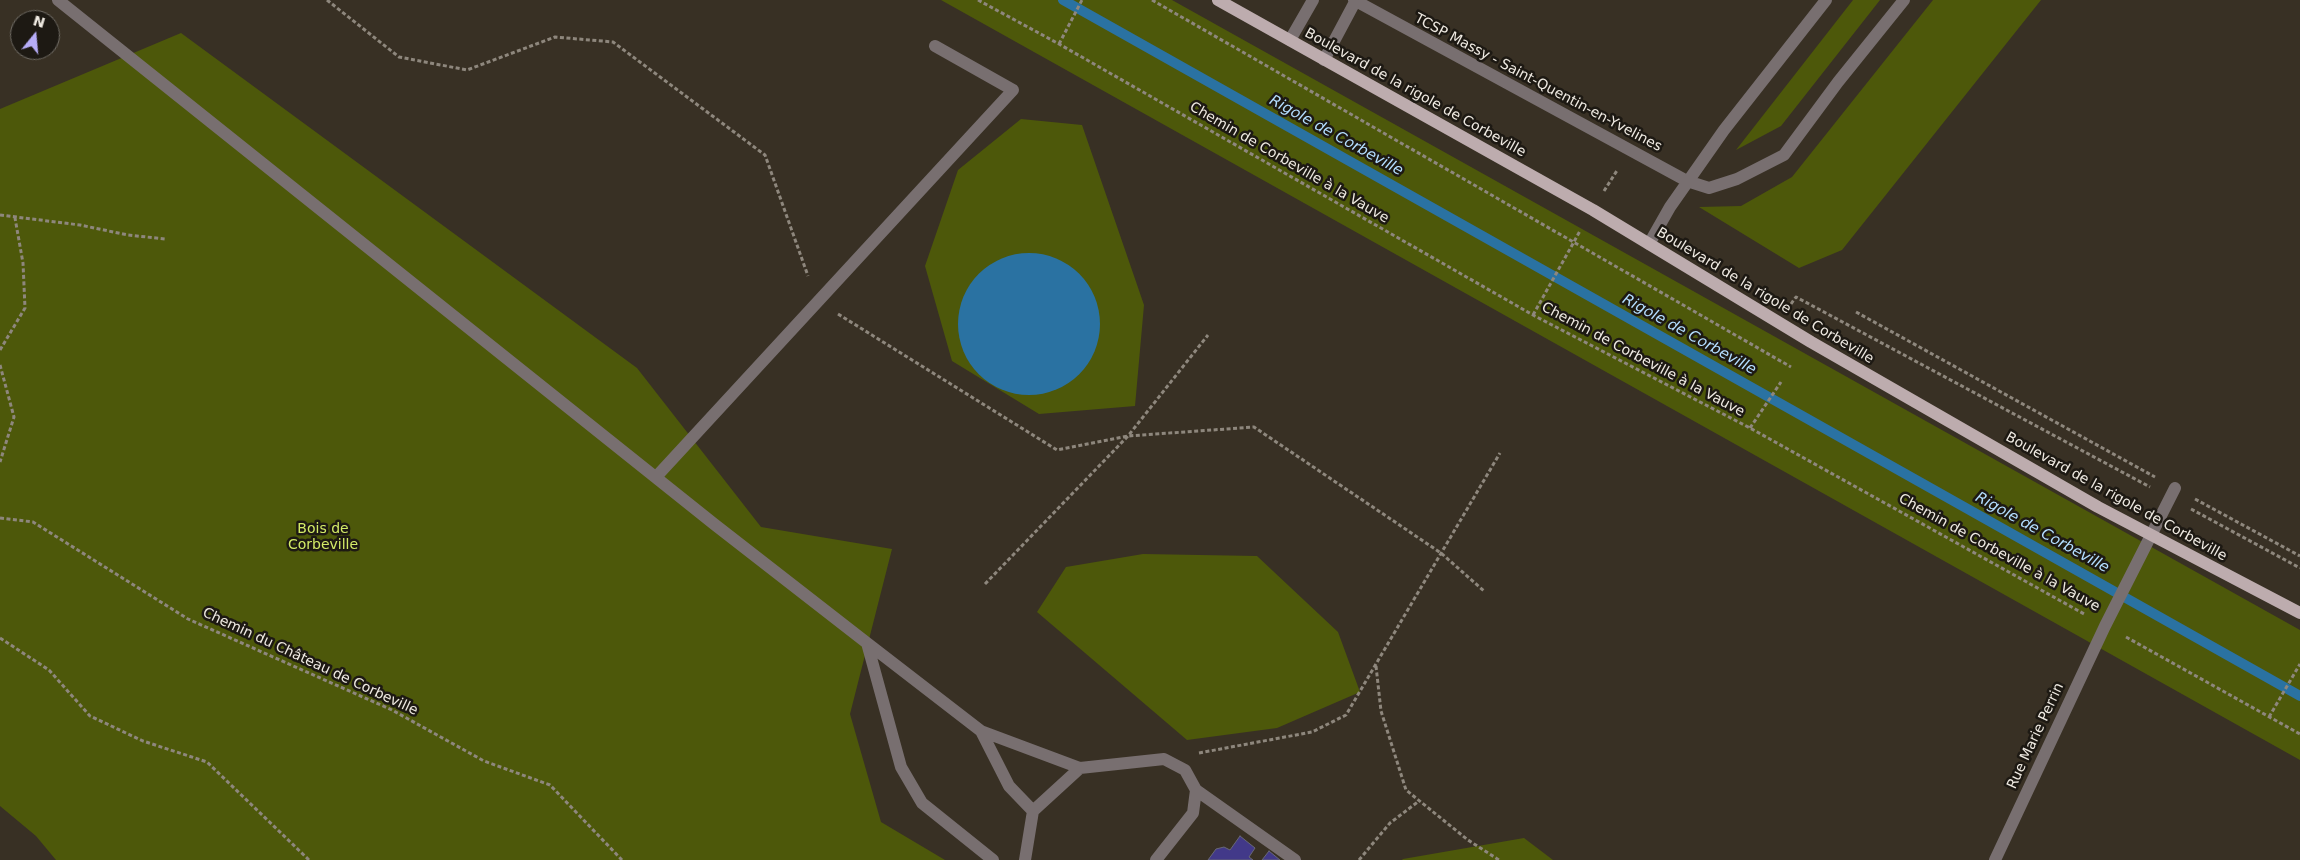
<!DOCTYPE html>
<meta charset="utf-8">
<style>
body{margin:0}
#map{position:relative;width:2300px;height:860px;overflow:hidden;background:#383024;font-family:"DejaVu Sans",sans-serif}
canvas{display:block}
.north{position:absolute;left:10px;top:10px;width:50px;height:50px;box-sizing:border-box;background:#1d1913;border:1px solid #716d66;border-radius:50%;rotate:17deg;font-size:14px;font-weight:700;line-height:20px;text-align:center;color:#efeae2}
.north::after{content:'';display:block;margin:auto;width:18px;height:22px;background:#b6acf8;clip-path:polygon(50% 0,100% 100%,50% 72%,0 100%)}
</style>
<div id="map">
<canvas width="2300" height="860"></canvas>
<div class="north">N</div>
</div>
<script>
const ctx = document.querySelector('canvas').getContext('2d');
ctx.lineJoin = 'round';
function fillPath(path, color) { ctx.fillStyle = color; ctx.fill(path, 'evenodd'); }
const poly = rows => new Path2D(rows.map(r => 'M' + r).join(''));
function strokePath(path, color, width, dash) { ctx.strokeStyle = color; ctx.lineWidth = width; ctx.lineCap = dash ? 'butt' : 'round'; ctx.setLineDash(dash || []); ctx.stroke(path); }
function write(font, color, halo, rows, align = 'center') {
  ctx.font = font + ' "DejaVu Sans",sans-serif'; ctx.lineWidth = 5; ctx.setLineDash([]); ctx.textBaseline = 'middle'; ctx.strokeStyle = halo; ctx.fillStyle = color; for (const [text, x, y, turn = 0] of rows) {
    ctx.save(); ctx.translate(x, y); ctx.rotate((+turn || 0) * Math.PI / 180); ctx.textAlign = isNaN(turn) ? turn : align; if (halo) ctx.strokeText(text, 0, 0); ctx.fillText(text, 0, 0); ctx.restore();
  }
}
const green = poly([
 [941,0,1172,0,2300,630,2300,760],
 [1853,0,1880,0,1781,126,1736,150],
 [1933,0,2041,0,1842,250,1799,268,1699,207,1741,206,1792,177],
 [181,33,637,368,761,527,892,549,850,714,881,822,945,860,56,860,36,836,0,806,0,109],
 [1021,119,1082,125,1144,305,1135,406,1039,414,952,361,925,266,958,170],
 [1143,554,1257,556,1338,632,1360,692,1277,728,1187,740,1037,612,1066,567],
 [1524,838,1553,860,1402,860,1403,859]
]);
const water = poly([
 '958 324a71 71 0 1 1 142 0a71 71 0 1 1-142 0Z'
]);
const stream = poly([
 [1063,0,2300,696]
]);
const building = poly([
 [1240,836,1255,848,1249,857,1253,860,1208,860,1216,849,1224,847,1230,850,1240,836],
 [1269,851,1280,860,1262,860,1269,851]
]);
const path = poly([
 [327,0,399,57,467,70,555,37,613,42,765,155,808,276],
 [978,0,1059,44,1533,315,1750,428,2086,615],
 [1152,0,1791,367],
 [1059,44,1082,0],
 [1604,191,1618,169],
 [0,215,80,225,128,235,165,239],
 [1791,304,1796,297,2150,487],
 [1856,312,2155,477],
 [838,314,1057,450,1128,436,1254,427,1441,553,1484,591],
 [1533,315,1580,231],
 [0,350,25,308,23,263,15,218],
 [0,365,14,417,0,462],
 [1750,428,1781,382],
 [2195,499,2300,556],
 [2191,509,2300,568],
 [0,518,33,522,188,619,392,710,484,761,550,785,622,860],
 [985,584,1128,436,1208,335],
 [2126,637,2300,734],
 [0,638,49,670,90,716,143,741,207,762,309,860],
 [1376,666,1381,711,1406,790,1468,840,1499,860],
 [2269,717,2300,664],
 [1199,753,1312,732,1346,715,1500,453],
 [1359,860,1390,823,1419,801]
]);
const minor = poly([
 [58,0,714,524,867,643,901,767,922,803,993,860],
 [1354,0,1687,181,1709,188,1737,179,1784,155,1838,82,1904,0],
 [1290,40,1313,0],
 [1324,60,1356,0],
 [1649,244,1670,207,1724,130,1826,0],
 [656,477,1013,90,935,46],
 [867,643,981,731,1080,768],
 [981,731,1009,786,1033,811],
 [1196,790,1295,860],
 [1025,860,1033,811,1080,768,1164,759,1185,770,1196,790,1193,813,1156,860],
 [1995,860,2105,626,2175,488]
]);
const major = poly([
 [1218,0,1593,210,1811,342,2098,507,2300,613]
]);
const streetNames = [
 ["TCSP Massy - Saint-Quentin-en-Yvelines",1538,83,28],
 ["Boulevard de la rigole de Corbeville",1415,93,29],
 ["Chemin de Corbeville à la Vauve",1289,163,30],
 ["Boulevard de la rigole de Corbeville",1765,296,31],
 ["Chemin de Corbeville à la Vauve",1643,360,28],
 ["Boulevard de la rigole de Corbeville",2116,497,29],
 ["Chemin de Corbeville à la Vauve",1999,553,29],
 ["Chemin du Château de Corbeville",310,662,25],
 ["Rue Marie Perrin",2036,736,-65]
];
const parkNames = [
 ["Bois de",323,529],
 ["Corbeville",323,545]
];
const waterNames = [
 ["Rigole de Corbeville",1336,136,29],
 ["Rigole de Corbeville",1689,335,29],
 ["Rigole de Corbeville",2042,533,29]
];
fillPath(green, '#4d580a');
fillPath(water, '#2a72a2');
strokePath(stream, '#2a72a2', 10);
fillPath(building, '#423989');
strokePath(building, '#686877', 1);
strokePath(path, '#8e877d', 3, [4, 2.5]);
strokePath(minor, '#786f70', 12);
strokePath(major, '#bdacae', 12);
write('14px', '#efeae2', '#1d1913', streetNames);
write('14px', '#d3eb67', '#1d1913', parkNames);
write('italic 15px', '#b4deff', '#1d1913', waterNames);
</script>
